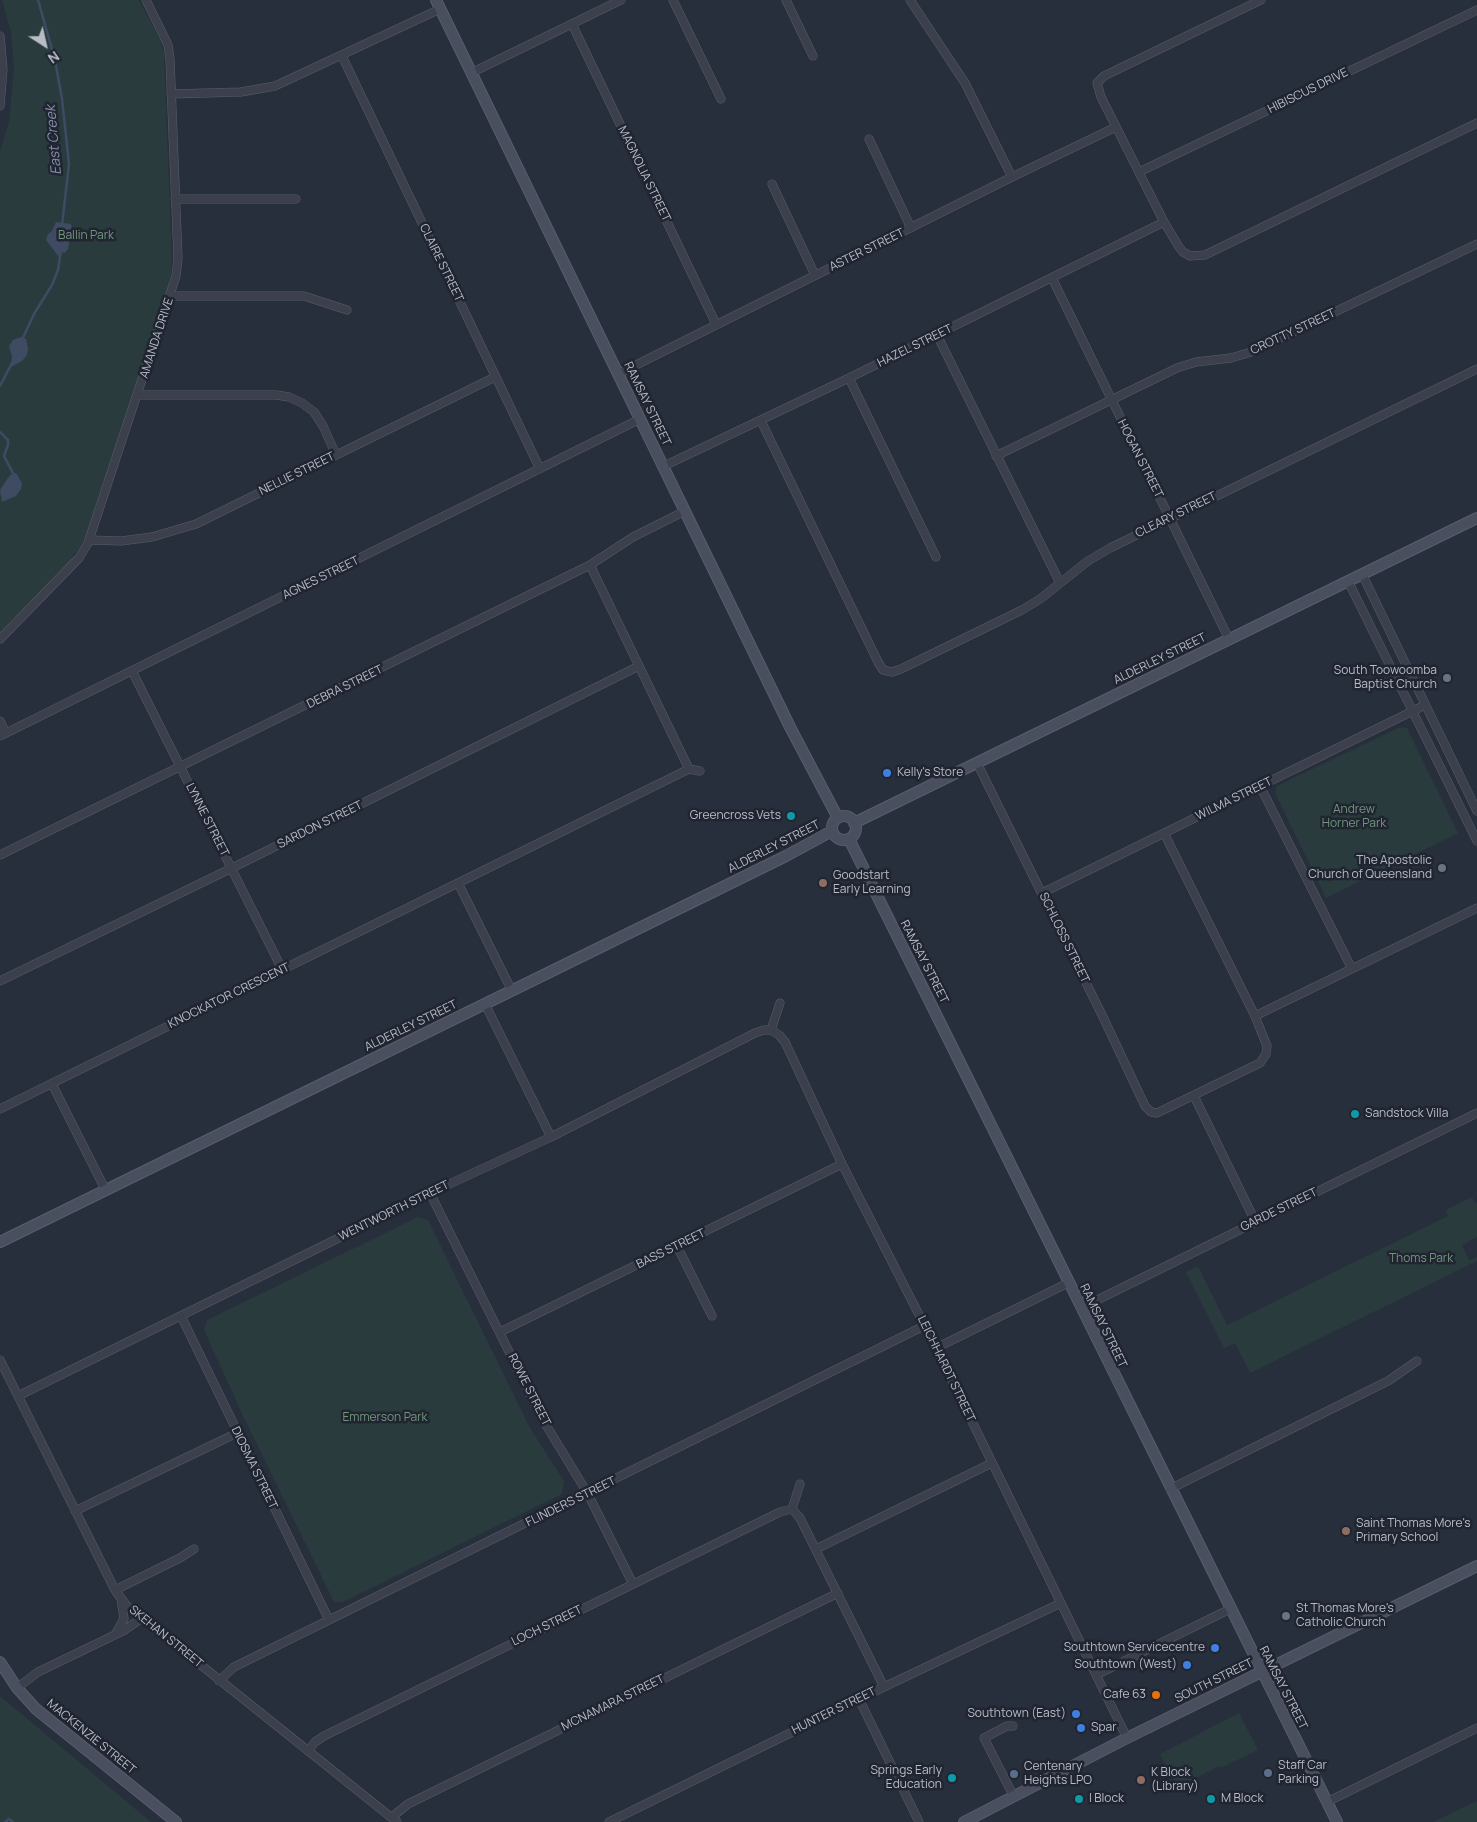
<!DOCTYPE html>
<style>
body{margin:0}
#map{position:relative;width:1477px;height:1822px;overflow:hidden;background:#272e3c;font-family:Manrope,sans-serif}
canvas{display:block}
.north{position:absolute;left:20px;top:20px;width:50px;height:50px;-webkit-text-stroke:4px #202531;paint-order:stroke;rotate:145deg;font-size:14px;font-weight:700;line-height:20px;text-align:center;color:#b7bcc7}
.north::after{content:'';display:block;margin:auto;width:18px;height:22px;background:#b7bcc7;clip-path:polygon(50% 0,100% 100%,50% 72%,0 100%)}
</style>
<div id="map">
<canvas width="1477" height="1822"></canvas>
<div class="north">N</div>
</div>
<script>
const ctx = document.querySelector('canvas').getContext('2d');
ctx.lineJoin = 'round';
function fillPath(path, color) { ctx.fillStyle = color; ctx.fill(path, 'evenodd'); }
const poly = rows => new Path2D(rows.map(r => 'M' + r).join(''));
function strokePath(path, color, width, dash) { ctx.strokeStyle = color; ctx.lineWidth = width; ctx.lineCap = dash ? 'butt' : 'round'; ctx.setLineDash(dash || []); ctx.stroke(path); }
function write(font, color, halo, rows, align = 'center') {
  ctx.font = font + ' Manrope,sans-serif'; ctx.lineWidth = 5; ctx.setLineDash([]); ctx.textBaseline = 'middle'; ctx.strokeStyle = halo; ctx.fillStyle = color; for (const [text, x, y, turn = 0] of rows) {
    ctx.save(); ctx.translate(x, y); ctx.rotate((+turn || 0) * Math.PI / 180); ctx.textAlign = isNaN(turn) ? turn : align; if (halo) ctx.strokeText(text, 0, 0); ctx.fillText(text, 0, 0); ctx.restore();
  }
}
const green = poly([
 [2,0,139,0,160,40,164,53,172,259,171,275,167,289,84,541,68,563,0,632,0,151,9,122,14,69,11,32],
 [1400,727,1407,728,1458,833,1326,898,1275,793,1277,786],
 [1472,1197,1475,1203,1477,1202,1477,1237,1462,1245,1469,1260,1477,1257,1477,1261,1250,1373,1235,1343,1224,1348,1186,1272,1198,1266,1227,1325,1448,1216,1446,1210],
 [418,1217,428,1220,530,1428,564,1481,562,1494,343,1602,334,1602,244,1418,204,1330,207,1320],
 [0,1696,151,1822,0,1822],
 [1239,1713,1258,1750,1221,1768,1220,1766,1177,1787,1160,1754],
 [1477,1801,1477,1822,1433,1822]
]);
const water = poly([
 [56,222,71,224,72,228,68,249,65,253,60,252,59,257,46,240,48,234,52,231],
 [21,337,26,339,28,349,27,355,22,361,11,367,12,357,9,346,13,340],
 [16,473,22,483,21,489,16,496,2,502,0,490,10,475]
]);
const stream = poly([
 [38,0,55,60,62,99,69,164,62,225],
 [22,340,34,314,52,285,58,270,61,250],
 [0,386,12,363],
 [0,432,8,440,8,445,4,456,14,475],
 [5,1822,9,1819,13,1822]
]);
const street = poly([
 [673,0,721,99],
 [786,0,813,56],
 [910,0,965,83,1012,177],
 [1261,0,1104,76,1097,83,1101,97,1164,222,1179,247,1183,252,1190,256,1205,255,1477,123],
 [572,24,716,324],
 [0,36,3,69,0,106],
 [342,56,540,469],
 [471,73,621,0],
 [171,94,241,92,275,86,440,9],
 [869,139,911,228],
 [1139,172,1477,10],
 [772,184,815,275],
 [175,199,296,199],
 [1052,278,1229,639],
 [170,296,304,296,347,310],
 [937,335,1060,583],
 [618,374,1012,177,1116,127],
 [849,378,936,557],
 [138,395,276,395,289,397,302,403,314,412,323,426,336,455],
 [761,421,878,662,883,670,892,672,901,669,1022,610,1040,599,1088,561,1110,548,1477,369],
 [996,456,1177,368,1196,362,1231,358,1251,352,1477,244],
 [664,466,849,378,1164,222],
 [90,540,121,541,152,537,196,524,495,377],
 [1362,574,1477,811],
 [1348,581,1477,841],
 [0,639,79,558,88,543,176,276,178,259,170,59,168,45,146,0],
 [132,671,282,969],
 [0,721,6,733],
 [0,736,640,419],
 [977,763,1103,1017,1145,1106,1151,1112,1157,1113,1260,1063,1266,1054,1267,1046,1255,1016,1164,833],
 [689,769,700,771],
 [1260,786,1352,969],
 [0,855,590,565,633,537,685,511],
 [458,883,512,991],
 [1042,893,1425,705],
 [0,981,232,868,639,666],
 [780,1003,771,1030,779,1035,785,1042,842,1164,936,1348,1127,1738],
 [485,1004,551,1137],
 [1255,1016,1477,908],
 [52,1084,105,1189],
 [1194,1096,1255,1221],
 [0,1109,689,769,590,565],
 [430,1193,543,1420,588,1494,633,1584],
 [677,1246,712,1316],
 [1081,1308,1477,1113],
 [181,1316,329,1620],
 [500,1332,842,1164],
 [936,1348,1068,1283],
 [0,1360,115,1590,126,1605,397,1822],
 [18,1396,430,1193,551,1137,755,1033,764,1030,771,1030],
 [1170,1489,1388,1381,1417,1361],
 [792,1509,800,1518,884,1687],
 [792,1509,800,1484],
 [75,1511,237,1433],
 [816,1549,992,1463],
 [115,1590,180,1558,194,1549],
 [116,1633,124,1619,121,1598],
 [1096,1675,1230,1609],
 [219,1681,234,1667,329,1620,924,1326],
 [17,1688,38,1672,123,1631,142,1618],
 [859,1699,919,1822],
 [1013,1726,1007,1726,984,1738,1014,1797],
 [308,1751,315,1742,324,1736,780,1512,792,1509],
 [1327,1802,1477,1728],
 [392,1817,408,1804,838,1593],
 [609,1822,884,1687,1061,1603]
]);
const secondary = poly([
 [436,0,790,727,838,818],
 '832 828a12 12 0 1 1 24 0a12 12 0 1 1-24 0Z',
 [854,823,1477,518],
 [849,839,1337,1822],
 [0,1242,786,856,832,831],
 [0,1662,17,1688,36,1709,176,1822],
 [964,1822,1127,1738,1477,1566]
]);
const markers = [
 [1447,678,5,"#6b7280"],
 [887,773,5,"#3f7fe0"],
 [791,816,5,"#0f9aa8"],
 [1442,868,5,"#6b7280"],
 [823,883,5,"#8d6e63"],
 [1355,1114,5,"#0f9aa8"],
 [1346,1531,5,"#8d6e63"],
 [1286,1616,5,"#6b7280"],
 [1215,1648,5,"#3f7fe0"],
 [1187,1665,5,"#3f7fe0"],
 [1156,1695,5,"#e8710a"],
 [1076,1714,5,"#3f7fe0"],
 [1081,1728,5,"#3f7fe0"],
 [1268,1773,5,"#5c6f8a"],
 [1014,1774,5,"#5c6f8a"],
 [952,1778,5,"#0f9aa8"],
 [1141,1780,5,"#8d6e63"],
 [1079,1799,5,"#0f9aa8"],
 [1211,1799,5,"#0f9aa8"]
];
const streetNames = [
 ["HIBISCUS DRIVE",1308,91,-26],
 ["MAGNOLIA STREET",644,174,64],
 ["ASTER STREET",867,250,-26],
 ["CLAIRE STREET",441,263,64],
 ["CROTTY STREET",1293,332,-25],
 ["AMANDA DRIVE",157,338,-72],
 ["HAZEL STREET",915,346,-26],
 ["RAMSAY STREET",647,404,64],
 ["HOGAN STREET",1140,459,63],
 ["NELLIE STREET",297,474,-26],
 ["CLEARY STREET",1176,515,-26],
 ["AGNES STREET",321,578,-26],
 ["ALDERLEY STREET",1160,659,-26],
 ["DEBRA STREET",345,687,-26],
 ["WILMA STREET",1234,799,-26],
 ["LYNNE STREET",207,820,63],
 ["SARDON STREET",320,825,-26],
 ["ALDERLEY STREET",774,847,-27],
 ["SCHLOSS STREET",1064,938,64],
 ["RAMSAY STREET",924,962,63],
 ["KNOCKATOR CRESCENT",229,996,-26],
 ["ALDERLEY STREET",411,1026,-26],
 ["GARDE STREET",1279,1210,-26],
 ["WENTWORTH STREET",394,1211,-26],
 ["BASS STREET",671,1249,-26],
 ["RAMSAY STREET",1103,1326,64],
 ["LEICHHARDT STREET",946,1369,64],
 ["ROWE STREET",529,1390,63],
 ["DIOSMA STREET",254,1468,64],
 ["FLINDERS STREET",571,1502,-26],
 ["LOCH STREET",547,1626,-26],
 ["SKEHAN STREET",166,1637,39],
 ["SOUTH STREET",1214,1681,-26],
 ["RAMSAY STREET",1283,1688,63],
 ["MCNAMARA STREET",613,1703,-26],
 ["HUNTER STREET",834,1711,-26],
 ["MACKENZIE STREET",91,1737,39]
];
const parkNames = [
 ["Ballin Park",86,236],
 ["Andrew",1354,810],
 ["Horner Park",1354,824],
 ["Thoms Park",1421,1259],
 ["Emmerson Park",385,1418]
];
const poiNames = [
 ["South Toowoomba",1437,671,"right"],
 ["Baptist Church",1437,685,"right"],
 ["Kelly's Store",897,773],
 ["Greencross Vets",781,816,"right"],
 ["The Apostolic",1432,861,"right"],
 ["Church of Queensland",1432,875,"right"],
 ["Goodstart",833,876],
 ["Early Learning",833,890],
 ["Sandstock Villa",1365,1114],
 ["Saint Thomas More's",1356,1524],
 ["Primary School",1356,1538],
 ["St Thomas More's",1296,1609],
 ["Catholic Church",1296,1623],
 ["Southtown Servicecentre",1205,1648,"right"],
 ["Southtown (West)",1177,1665,"right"],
 ["Cafe 63",1146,1695,"right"],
 ["Southtown (East)",1066,1714,"right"],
 ["Spar",1091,1728],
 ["Staff Car",1278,1766],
 ["Parking",1278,1780],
 ["Centenary",1024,1767],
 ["Heights LPO",1024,1781],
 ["Springs Early",942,1771,"right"],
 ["Education",942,1785,"right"],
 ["K Block",1151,1773],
 ["(Library)",1151,1787],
 ["I Block",1089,1799],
 ["M Block",1221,1799]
];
const waterNames = [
 ["East Creek",54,140,-95]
];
fillPath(green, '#2a3b3e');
fillPath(water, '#3f4b63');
strokePath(stream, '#3f4b63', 2.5);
strokePath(street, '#595e6a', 9);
strokePath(secondary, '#595e6a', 12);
strokePath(street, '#3b404c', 8);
strokePath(secondary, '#494f5f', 10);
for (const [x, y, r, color] of markers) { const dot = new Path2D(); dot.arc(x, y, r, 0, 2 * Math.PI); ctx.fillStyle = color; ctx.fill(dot); strokePath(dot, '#202531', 2); }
write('12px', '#b7bcc7', '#202531', streetNames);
write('12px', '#71957c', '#202531', parkNames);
write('12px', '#b7bcc7', '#202531', poiNames, 'left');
write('italic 14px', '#8290ab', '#202531', waterNames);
</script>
